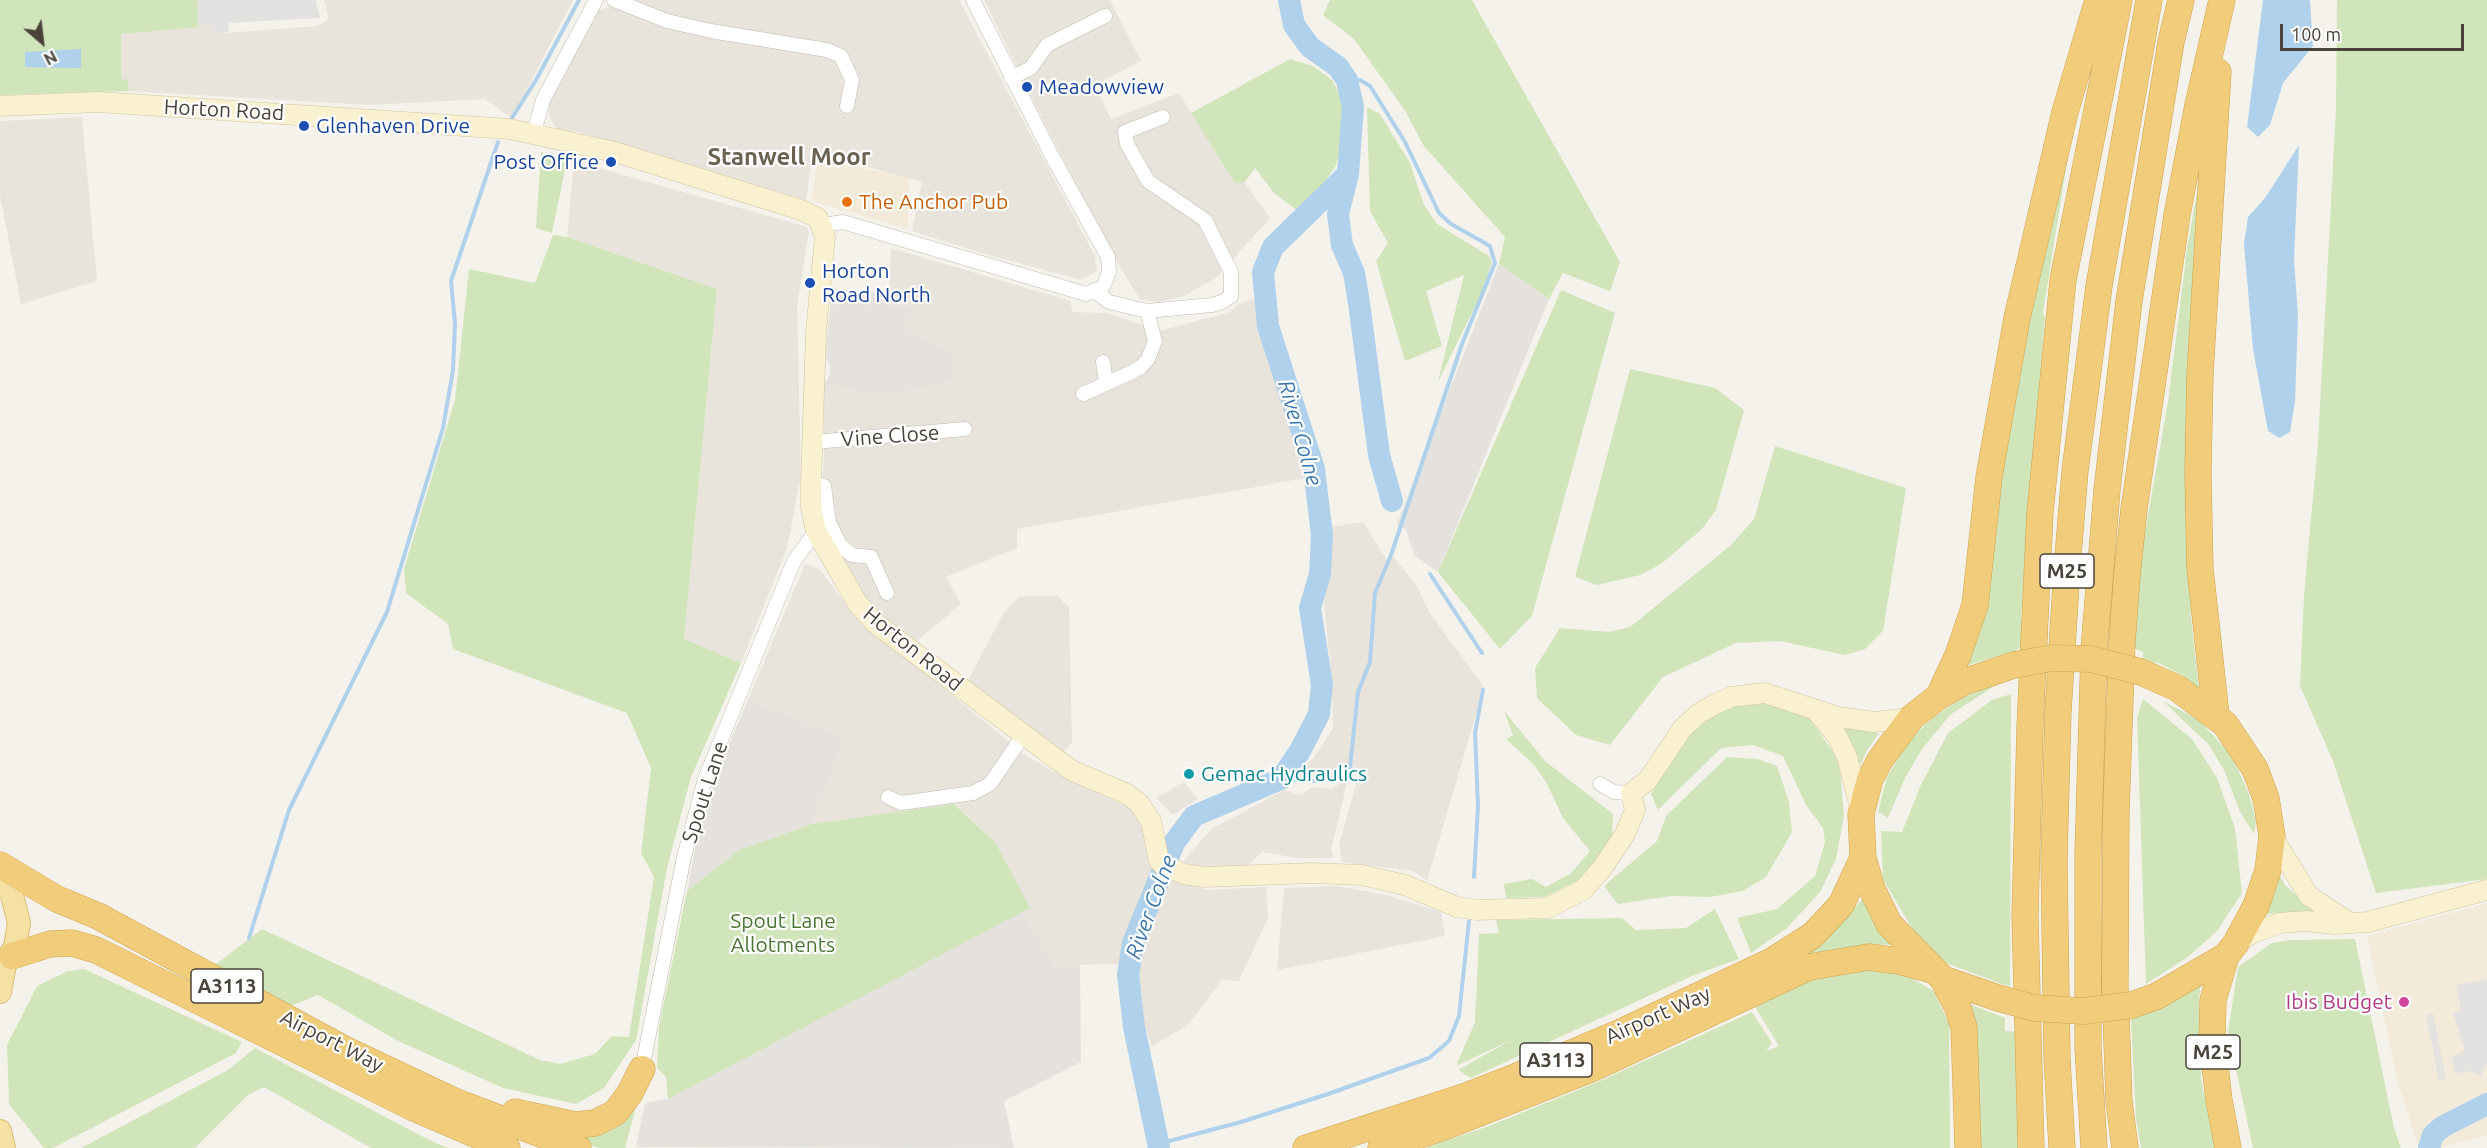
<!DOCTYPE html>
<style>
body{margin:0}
#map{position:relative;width:2487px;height:1148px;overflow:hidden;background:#f5f2ec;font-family:Ubuntu,sans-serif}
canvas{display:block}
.north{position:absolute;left:12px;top:12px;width:60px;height:60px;-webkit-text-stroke:4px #fff;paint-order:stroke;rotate:152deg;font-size:16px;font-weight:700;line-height:24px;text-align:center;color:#49433a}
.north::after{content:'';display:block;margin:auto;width:21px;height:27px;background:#49433a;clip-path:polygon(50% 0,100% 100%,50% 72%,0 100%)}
.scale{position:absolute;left:2280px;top:24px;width:184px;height:27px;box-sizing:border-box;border:3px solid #49433a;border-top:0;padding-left:8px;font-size:18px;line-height:21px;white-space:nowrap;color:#49433a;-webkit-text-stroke:4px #fff;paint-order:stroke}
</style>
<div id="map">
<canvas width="2487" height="1148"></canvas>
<div class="north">N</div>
<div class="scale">100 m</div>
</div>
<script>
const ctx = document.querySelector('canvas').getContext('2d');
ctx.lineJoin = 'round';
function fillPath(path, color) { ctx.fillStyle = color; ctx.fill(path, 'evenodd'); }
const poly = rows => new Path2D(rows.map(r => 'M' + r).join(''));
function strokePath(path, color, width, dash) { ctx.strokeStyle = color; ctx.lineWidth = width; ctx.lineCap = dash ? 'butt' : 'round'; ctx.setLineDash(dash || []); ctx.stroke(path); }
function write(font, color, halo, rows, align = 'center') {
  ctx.font = font + ' Ubuntu,sans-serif'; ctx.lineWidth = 4.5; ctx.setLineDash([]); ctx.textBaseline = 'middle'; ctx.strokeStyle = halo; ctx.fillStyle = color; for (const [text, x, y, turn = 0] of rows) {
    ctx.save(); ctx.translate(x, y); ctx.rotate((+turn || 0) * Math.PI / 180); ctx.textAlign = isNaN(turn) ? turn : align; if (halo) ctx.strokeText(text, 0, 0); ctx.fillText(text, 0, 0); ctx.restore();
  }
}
const residential = poly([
 [324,0,573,0,512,118,485,99,369,105,129,91,128,80,121,80,121,34,213,23,214,34,317,26,329,19],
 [610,0,959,0,1095,256,1097,271,1081,280,982,253,912,231,922,182,813,152,806,200,579,132,556,129,549,116,549,101,597,10,607,8],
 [984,0,1110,0,1141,61,1095,85,1111,119,1179,93,1235,183,1243,180,1270,218,1216,278,1182,297,1157,302,1140,299,1115,259,1048,130],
 [82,117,97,281,21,304,0,195,0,121],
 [574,161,807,227,809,232,797,305,801,475,787,548,741,663,684,639,717,289,567,237],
 [891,248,1070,301,1073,312,1107,313,1160,331,1230,312,1238,304,1256,298,1306,478,1017,529,1017,548,946,577,961,604,916,642,866,603,820,522,824,455,824,385,856,389,856,394,894,393,954,382,954,353,905,332,908,319,914,309,889,306],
 [1363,522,1387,560,1394,557,1418,588,1429,612,1484,687,1427,881,1413,871,1342,862,1339,845,1359,774,1347,770,1331,782,1290,776,1313,759,1333,728,1332,681,1324,604,1332,527],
 [805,564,819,569,852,612,876,637,922,670,1025,755,1062,776,1136,811,1160,873,1207,890,1266,887,1268,918,1239,981,1222,980,1187,1026,1152,1046,1122,964,1068,965,1056,972,1023,911,1029,908,995,842,955,804,812,824,843,737,748,700],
 [1020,596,1058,596,1069,608,1072,742,1062,755,967,683,1004,612],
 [1348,779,1331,850,1335,858,1298,858,1263,852,1241,870,1211,870,1183,862,1211,829,1284,790,1300,795,1313,787,1331,789],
 [1184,782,1198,799,1173,815,1156,798],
 [1336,886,1386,895,1441,912,1445,936,1277,970,1284,888]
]);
const commercial = poly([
 [818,158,909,178,908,229,811,201],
 [2487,903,2487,1135,2441,1148,2419,1148,2397,1080,2367,936]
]);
const industrial = poly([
 [1499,264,1549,299,1438,572,1414,555,1406,530,1397,524],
 [832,288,888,294,889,306,915,309,908,319,906,332,954,353,954,382,894,393,856,394,856,389,824,385,830,375,830,365,825,357],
 [748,700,844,737,812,824,739,850,687,891,698,834,719,767],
 [1023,911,1056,971,1068,965,1080,964,1081,1062,1004,1101,1014,1148,636,1147,645,1103,668,1099]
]);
const green = poly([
 [0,0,197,0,199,27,121,34,121,80,128,79,129,91,0,95],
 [1330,0,1472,0,1620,262,1610,291,1563,273,1549,299,1499,264,1505,237,1423,145,1406,112,1354,39,1323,15],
 [2337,0,2487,0,2487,879,2376,893,2333,761,2300,686,2304,594,2318,443,2336,109],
 [1290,59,1313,66,1332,80,1344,103,1344,133,1336,165,1303,215,1274,193,1255,168,1245,182,1235,183,1191,113],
 [1367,107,1380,114,1410,163,1424,205,1437,224,1489,256,1492,262,1483,290,1438,382,1464,275,1426,291,1442,346,1405,361,1376,261,1388,243,1370,211],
 [2071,137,2043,313,2045,317,2021,618,2025,643,2015,651,1968,665,1974,648,2022,344],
 [541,152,567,160,552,233,536,228],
 [2203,158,2187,505,2191,618,2199,689,2187,682,2184,676,2159,663,2143,662,2143,652,2131,647,2145,532,2168,402,2187,249],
 [553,235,567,237,717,289,684,639,741,663,691,777,667,868,636,1040,604,1088,576,1104,503,1088,398,1041,318,995,288,1007,215,965,262,929,540,1060,560,1064,595,1054,612,1036,629,1037,654,877,641,853,651,768,627,713,453,649,448,624,406,593,404,569,455,400,469,269,535,283],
 [1561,290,1615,313,1532,616,1500,649,1438,572],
 [1630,369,1715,388,1744,410,1716,510,1702,529,1661,564,1640,575,1597,585,1575,577],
 [1775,446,1906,488,1883,631,1865,649,1845,655,1780,641,1736,643,1663,677,1610,745,1576,735,1537,698,1535,668,1560,628,1609,632,1630,627,1730,546,1754,519],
 [1999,683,1950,715,1922,749,1905,778,1888,818,1878,812,1887,777,1910,739,1935,716,1962,698],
 [2011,694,2010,987,1946,963,1913,930,1883,879,1881,831,1902,832,1920,787,1948,733,1992,700],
 [2143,699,2192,739,2217,778,2235,828,2242,893,2217,931,2188,957,2146,984,2137,718],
 [2163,701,2199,720,2232,756,2249,794,2256,821,2254,834,2240,812,2224,770,2209,745],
 [1772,702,1808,717,1832,750,1840,768,1844,816,1836,859,1820,892,1787,928,1751,953,1737,918,1777,909,1815,876,1825,842,1823,828,1806,805,1783,756,1753,745,1721,748,1658,810,1651,794,1677,747,1702,719,1737,703],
 [1504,711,1545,761,1613,814,1612,836,1595,862,1577,881,1545,897,1506,898,1504,884,1532,879,1546,887,1571,873,1590,851,1563,818,1546,782,1534,765,1506,739,1513,735],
 [1834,723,1879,733,1866,752,1861,764],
 [1727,757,1757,759,1777,766,1789,802,1792,832,1766,877,1743,891,1710,897,1671,896,1618,904,1604,886,1657,841,1666,816],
 [954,804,995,842,1030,908,668,1099,666,1077,657,1068,659,1027,687,891,739,850,812,824],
 [2279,875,2285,885,2308,906,2337,920,2298,912,2267,914,2266,912],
 [1865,896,1892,942,1890,945,1875,944,1843,949,1805,962,1801,955,1849,914],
 [1715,909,1739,959,1694,975,1471,1078,1458,1070,1513,1039,1456,1066,1475,1022,1479,934,1499,933,1496,920,1622,918,1636,930,1686,928],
 [2355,939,2394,1128,2401,1148,2253,1148,2228,1032,2238,967,2272,943,2291,940],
 [1840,966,1899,971,1934,991,1949,1024,1950,1148,1425,1148,1489,1126,1600,1081,1752,1012,1772,1043,1766,1051,1779,1046,1755,1007],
 [84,969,242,1042,236,1053,53,1148,44,1148,9,1104,7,1045,37,986,68,971],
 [2201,980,2199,999,2201,1078,2215,1148,2141,1148,2136,1120,2131,1017],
 [1967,1003,2005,1018,2005,1031,2020,1032,2016,1095,2018,1148,1977,1148],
 [255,1048,427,1139,448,1148,371,1148,264,1087,248,1095,195,1148,81,1148,228,1070],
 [637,1103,625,1148,600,1148,570,1140]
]);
const parking = poly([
 [197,0,316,0,320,18,228,23,229,32,214,34,212,23,199,27],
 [2487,979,2487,1063,2481,1076,2469,1071,2455,1074,2452,1056,2465,1051,2453,1013,2461,1010,2456,985],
 [2433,1013,2446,1080,2439,1081,2426,1015]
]);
const water = poly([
 [2263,0,2310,0,2313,46,2283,83,2270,125,2258,137,2247,127],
 [81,49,81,68,25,67,25,52],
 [2299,145,2294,259,2298,316,2295,401,2290,432,2280,438,2268,431,2253,349,2244,244,2248,217,2265,198]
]);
const stream = poly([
 [512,118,536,80,579,0],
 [1430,574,1482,653],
 [1281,779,1318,781,1333,778,1350,767,1358,692,1370,662,1375,593,1391,555,1462,344,1495,263,1490,246,1451,224,1439,213,1405,142,1370,86,1360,80,1347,80],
 [1474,877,1478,806,1475,733,1483,690],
 [249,938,289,810,387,612,443,428,453,370,455,324,451,281,498,142],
 [1158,1144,1241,1122,1328,1094,1429,1058,1449,1041,1459,1016,1469,921]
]);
const river = poly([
 [1289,0,1294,25,1310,47,1338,67,1347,80,1353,107,1348,174,1338,214,1342,245,1354,273,1359,303,1379,455,1392,501],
 [1159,1148,1134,1027,1128,975,1133,943,1174,843,1194,816,1281,779,1300,751,1319,714,1322,685,1310,608,1320,574,1322,535,1314,469,1268,326,1263,272,1273,247,1348,174],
 [2429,1148,2433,1135,2442,1127,2487,1104]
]);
const street = poly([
 [614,0,667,21,711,31,827,50,841,56,852,80,847,106],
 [1011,78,1031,68,1047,45,1105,16],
 [534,132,543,100,596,0],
 [823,225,843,222,1086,294,1103,287,1109,272,1108,257,1052,156,973,0],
 [1096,292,1109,302,1147,311,1212,305,1222,302,1231,296,1231,272,1205,220,1148,181,1127,144,1125,132,1163,117],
 [1103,362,1106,382],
 [1083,394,1130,373,1141,367,1148,359,1155,341,1147,311],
 [814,442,965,429],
 [811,483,824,486,829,522,840,545,852,555,871,557,887,593],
 [1600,784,1614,792,1631,793],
 [888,797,901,803,973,793,990,784,1023,736],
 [642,1069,684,857,705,779,794,561,816,531]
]);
const secondary = poly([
 [0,106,98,102,510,129,615,152,801,210,818,218,825,237,816,332,811,483,811,508,816,531,858,604,875,623,1071,770,1127,794,1139,803,1151,821,1159,861,1163,865,1184,874,1204,877,1312,873,1362,875,1405,885,1457,907,1476,910,1548,908,1583,890,1600,871,1625,834,1635,810,1631,793,1647,781,1682,729,1698,714,1715,704,1731,697,1765,693,1838,717,1874,722,1911,718],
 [1818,713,1837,736,1847,757,1861,811],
 [2272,836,2309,896,2350,923],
 [2236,943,2253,933,2280,923,2306,921,2335,924,2368,922,2487,890]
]);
const primary = poly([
 [0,875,12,895,19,923,15,947,0,970],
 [0,992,5,964],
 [0,1131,4,1148]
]);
const highway = poly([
 [2141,672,2177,688,2225,724,2255,769,2266,798,2272,836,2268,870,2256,906,2236,943,2226,956,2157,996],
 [1939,696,1958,655,1975,605,1989,477,2017,318,2065,112,2098,0],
 [2216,715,2200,568,2198,474,2200,375,2218,72],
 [0,865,57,899,98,916,344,1049,456,1102,578,1148],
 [12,956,50,944,72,943,96,950,412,1107,507,1148],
 [2226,956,2213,1000,2212,1040,2219,1100,2228,1148],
 [1943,979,1958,1008,1964,1028,1968,1148],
 [1998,998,1943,979,1889,924,1872,889,1863,858,1861,814,1870,779,1880,760,1911,718,1939,696,1964,682,2014,665],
 [515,1112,575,1125,595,1123,615,1113,630,1093,642,1069],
 [1306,1148,1466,1096,1515,1077,1619,1033,1772,961,1813,935,1841,905,1863,858],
 [1381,1148,1444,1127,1591,1069,1809,967,1869,957,1899,961,1932,970],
 [2031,1148,2025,916,2030,726,2040,513,2063,280,2119,0],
 [2062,1148,2057,1058,2054,860,2058,712,2067,568,2075,471,2099,286,2149,0],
 [2094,1148,2088,1048,2088,854,2094,649,2107,490,2129,301,2171,42,2181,0],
 [2125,1148,2119,1101,2115,986,2116,813,2122,643,2127,575,2134,509,2177,215,2198,105,2222,0]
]);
const highwayBridge = poly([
 [2014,665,2052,658,2091,659,2141,672],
 [1998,998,2034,1008,2083,1011,2132,1005,2157,996]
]);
const markers = [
 [1027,87,6,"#1a4fb4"],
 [304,126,6,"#1a4fb4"],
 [611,162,6,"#1a4fb4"],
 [847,202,6,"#e8710a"],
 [810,283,6,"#1a4fb4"],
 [1189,774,6,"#0f9aa8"],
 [2404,1002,6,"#d1479c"]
];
const shields = [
 [2067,571,54],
 [227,986,72],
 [2213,1052,54],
 [1556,1060,72]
];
const shieldNames = [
 ["M25",2067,571],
 ["A3113",227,986],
 ["M25",2213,1052],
 ["A3113",1556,1060]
];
const transitNames = [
 ["Meadowview",1039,87],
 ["Glenhaven Drive",316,126],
 ["Post Office",599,162,"right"],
 ["Horton",822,271],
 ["Road North",822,295]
];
const streetNames = [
 ["Horton Road",224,110,3],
 ["Vine Close",890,436,-4],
 ["Horton Road",913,649,39],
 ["Spout Lane",705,792,-72],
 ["Airport Way",1658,1015,-24],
 ["Airport Way",332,1041,27]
];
const foodNames = [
 ["The Anchor Pub",859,202]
];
const cultureNames = [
 ["Gemac Hydraulics",1201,774]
];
const parkNames = [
 ["Spout Lane",783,921],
 ["Allotments",783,945]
];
const hotelNames = [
 ["Ibis Budget",2392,1002]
];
const waterNames = [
 ["River Colne",1300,433,74],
 ["River Colne",1151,907,-70]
];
const quarterNames = [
 ["Stanwell Moor",789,157]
];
fillPath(residential, '#e8e4db');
fillPath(commercial, '#f4eada');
fillPath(industrial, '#e5e2dd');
fillPath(green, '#d0e5b9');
fillPath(parking, '#e4e2e0');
fillPath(water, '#afd1eb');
strokePath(stream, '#afd1eb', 4);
strokePath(river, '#afd1eb', 22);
strokePath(street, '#c0baaf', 15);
strokePath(secondary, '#d0c5a0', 21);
strokePath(primary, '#dabf75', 24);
strokePath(highway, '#d0a34b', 27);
strokePath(street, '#fff', 14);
strokePath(secondary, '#faf1d1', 20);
strokePath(primary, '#f6e1a4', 22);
strokePath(highway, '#f1cd7b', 26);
strokePath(highwayBridge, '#d0a34b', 27, []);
strokePath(highwayBridge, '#f1cd7b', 26);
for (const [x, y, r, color] of markers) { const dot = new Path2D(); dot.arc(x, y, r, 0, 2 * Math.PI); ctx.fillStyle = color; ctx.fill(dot); strokePath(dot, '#fff', 2); }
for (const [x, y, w] of shields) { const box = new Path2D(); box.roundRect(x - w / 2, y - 17, w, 34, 4.5); ctx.fillStyle = '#fff'; ctx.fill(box); strokePath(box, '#49433a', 1.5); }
write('bold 20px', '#49433a', null, shieldNames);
write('21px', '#164399', '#fff', transitNames, 'left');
write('21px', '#49433a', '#fff', streetNames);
write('21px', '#c56008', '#fff', foodNames, 'left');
write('21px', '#0d838f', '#fff', cultureNames, 'left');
write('21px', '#4a7632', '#fff', parkNames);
write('21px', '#b23c85', '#fff', hotelNames, 'right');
write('italic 22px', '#3c79ac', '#fff', waterNames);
write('bold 24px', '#6b6252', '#fff', quarterNames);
</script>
